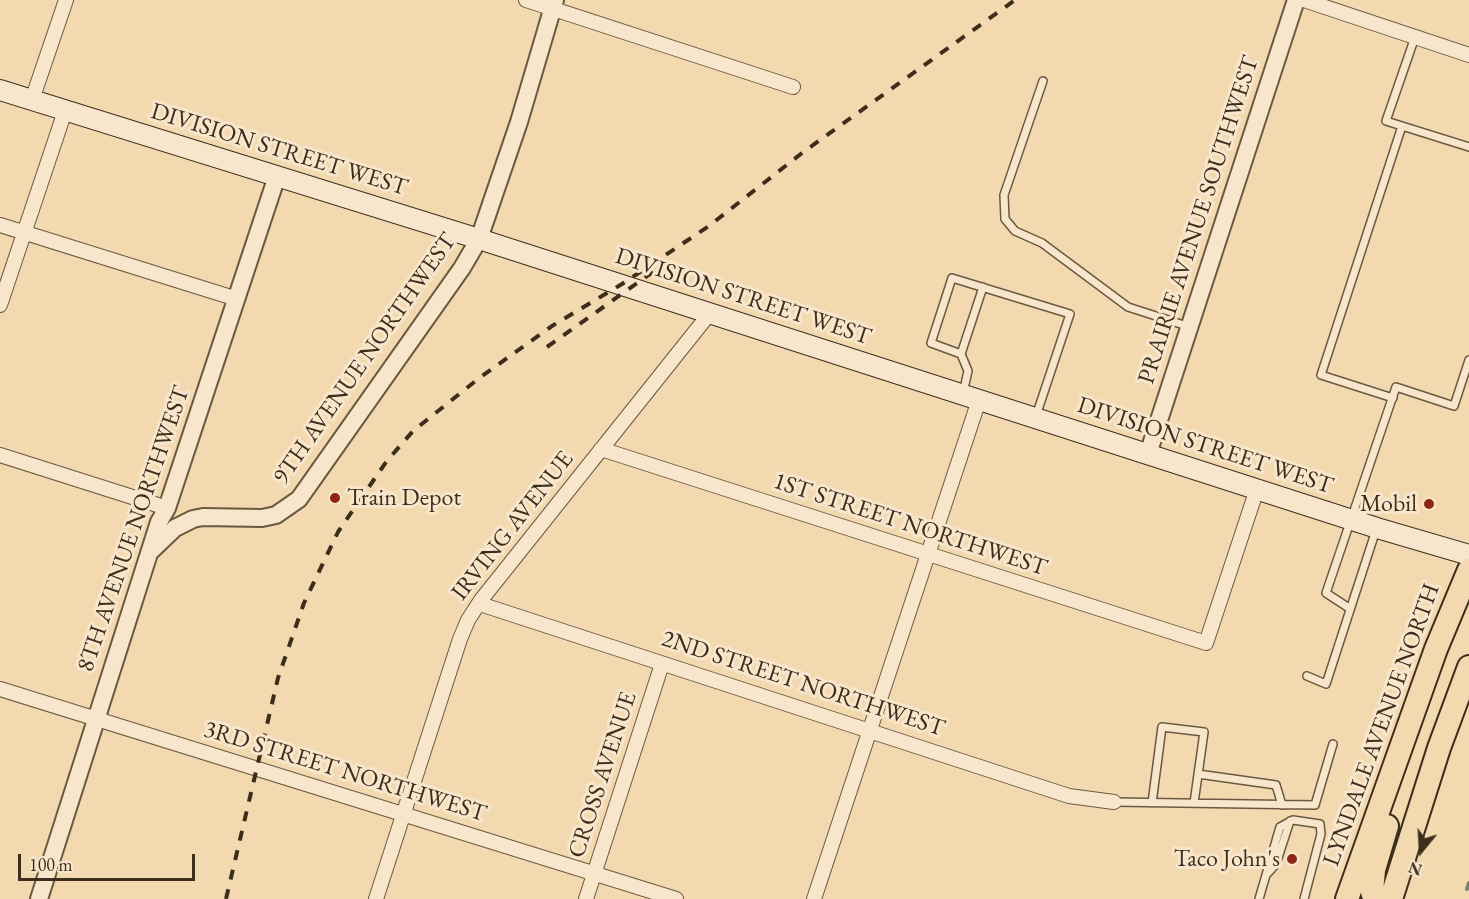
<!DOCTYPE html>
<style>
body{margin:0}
#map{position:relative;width:1469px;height:899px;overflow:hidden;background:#f3d9b0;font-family:"EB Garamond",serif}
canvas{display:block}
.north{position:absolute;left:1391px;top:821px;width:60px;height:60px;-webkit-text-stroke:4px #f7e6cc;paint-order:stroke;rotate:198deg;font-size:16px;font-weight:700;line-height:24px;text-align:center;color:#3d2e1c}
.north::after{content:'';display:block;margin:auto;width:21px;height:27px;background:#3d2e1c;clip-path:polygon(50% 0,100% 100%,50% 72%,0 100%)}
.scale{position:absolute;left:18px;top:854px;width:177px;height:27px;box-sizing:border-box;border:3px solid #3d2e1c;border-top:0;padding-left:8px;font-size:18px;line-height:21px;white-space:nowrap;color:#3d2e1c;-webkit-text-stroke:4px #f7e6cc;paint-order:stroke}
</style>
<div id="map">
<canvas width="1469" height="899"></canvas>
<div class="north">N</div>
<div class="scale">100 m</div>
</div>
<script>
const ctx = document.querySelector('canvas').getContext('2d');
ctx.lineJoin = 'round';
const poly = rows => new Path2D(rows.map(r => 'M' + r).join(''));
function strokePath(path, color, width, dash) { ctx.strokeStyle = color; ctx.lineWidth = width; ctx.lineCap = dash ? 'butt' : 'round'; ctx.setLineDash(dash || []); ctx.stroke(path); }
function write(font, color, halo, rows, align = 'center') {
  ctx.font = font + ' "EB Garamond",serif'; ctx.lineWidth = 6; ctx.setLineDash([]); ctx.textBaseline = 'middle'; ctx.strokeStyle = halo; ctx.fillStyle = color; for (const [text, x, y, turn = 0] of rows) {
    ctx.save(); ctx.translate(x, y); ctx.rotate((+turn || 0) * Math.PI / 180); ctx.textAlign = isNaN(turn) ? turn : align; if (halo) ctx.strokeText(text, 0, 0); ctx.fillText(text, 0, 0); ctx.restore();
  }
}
const stream = poly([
 [1467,889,1469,883]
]);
const service = poly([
 [1415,37,1386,121,1469,147],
 [1043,81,1004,195,1005,219,1015,231,1042,243,1128,307,1190,327],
 [961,354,931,343,952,278,1070,314,1036,416],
 [963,393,968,371,961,354,983,287],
 [1393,398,1321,375,1402,126],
 [1349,608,1326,593,1396,387,1454,406,1469,360],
 [1307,676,1326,684,1376,530],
 [1198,774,1276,785,1282,805],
 [1114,802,1315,805,1333,744],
 [1152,803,1162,727,1204,732,1194,803],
 [1268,873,1276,864,1290,821],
 [1259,899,1280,827,1293,820,1320,824,1321,834,1304,899]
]);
const minor = poly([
 [526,0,793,87],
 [1304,0,1469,55],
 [32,100,66,0],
 [0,225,237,299],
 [0,305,65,111],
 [601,449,1206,643,1257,489],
 [0,455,167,508],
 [480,604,1069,796,1114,802],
 [0,689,676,899],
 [376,899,460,639,468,620,481,600,710,313],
 [586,899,662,664],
 [814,899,979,400]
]);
const tertiary = poly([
 [1148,454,1296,0],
 [152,550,175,528,193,519,203,517,262,518,276,515,299,499,462,268,479,239,519,122,555,0],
 [39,899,159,522,167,508,277,176]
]);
const secondary = poly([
 [0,90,479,239,1377,528,1469,555]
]);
const trunk = poly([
 [1347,899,1436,649,1469,570],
 [1375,899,1372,892,1374,870,1387,826],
 [1391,899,1439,748,1469,667]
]);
const rail = poly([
 [547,347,664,264],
 [226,899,278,678,304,603,338,532,386,462,413,431,478,379,552,326,622,284,709,226,802,153,1015,0]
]);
const markers = [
 [335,498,6,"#8f2418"],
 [1429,504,6,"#8f2418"],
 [1292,859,6,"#8f2418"]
];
const streetNames = [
 ["DIVISION STREET WEST",279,150,17],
 ["PRAIRIE AVENUE SOUTHWEST",1199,220,-72],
 ["DIVISION STREET WEST",743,297,18],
 ["9TH AVENUE NORTHWEST",365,359,-55],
 ["DIVISION STREET WEST",1205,446,18],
 ["1ST STREET NORTHWEST",910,525,18],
 ["IRVING AVENUE",513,526,-52],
 ["8TH AVENUE NORTHWEST",134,529,-71],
 ["2ND STREET NORTHWEST",803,684,18],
 ["LYNDALE AVENUE NORTH",1382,725,-70],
 ["3RD STREET NORTHWEST",345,772,17],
 ["CROSS AVENUE",603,775,-72]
];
const poiNames = [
 ["Train Depot",347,498,"left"],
 ["Mobil",1417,504],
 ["Taco John's",1280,859]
];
strokePath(stream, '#77836f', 4);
strokePath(service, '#6a5941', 10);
strokePath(minor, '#6a5941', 16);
strokePath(tertiary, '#6a5941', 20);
strokePath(secondary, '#3d2e1c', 22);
strokePath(trunk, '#3d2e1c', 26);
strokePath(service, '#f7e6cc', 7);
strokePath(minor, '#f7e6cc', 14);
strokePath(tertiary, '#f7e6cc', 16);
strokePath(secondary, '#f7e6cc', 20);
strokePath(trunk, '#f3d9b0', 22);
strokePath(rail, '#3d2e1c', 4, [10, 10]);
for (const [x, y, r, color] of markers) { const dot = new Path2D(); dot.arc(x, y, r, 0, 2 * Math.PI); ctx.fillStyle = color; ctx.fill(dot); strokePath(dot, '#f7e6cc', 2); }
write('24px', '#3d2e1c', '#f7e6cc', streetNames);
write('24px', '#3d2e1c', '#f7e6cc', poiNames, 'right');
</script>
